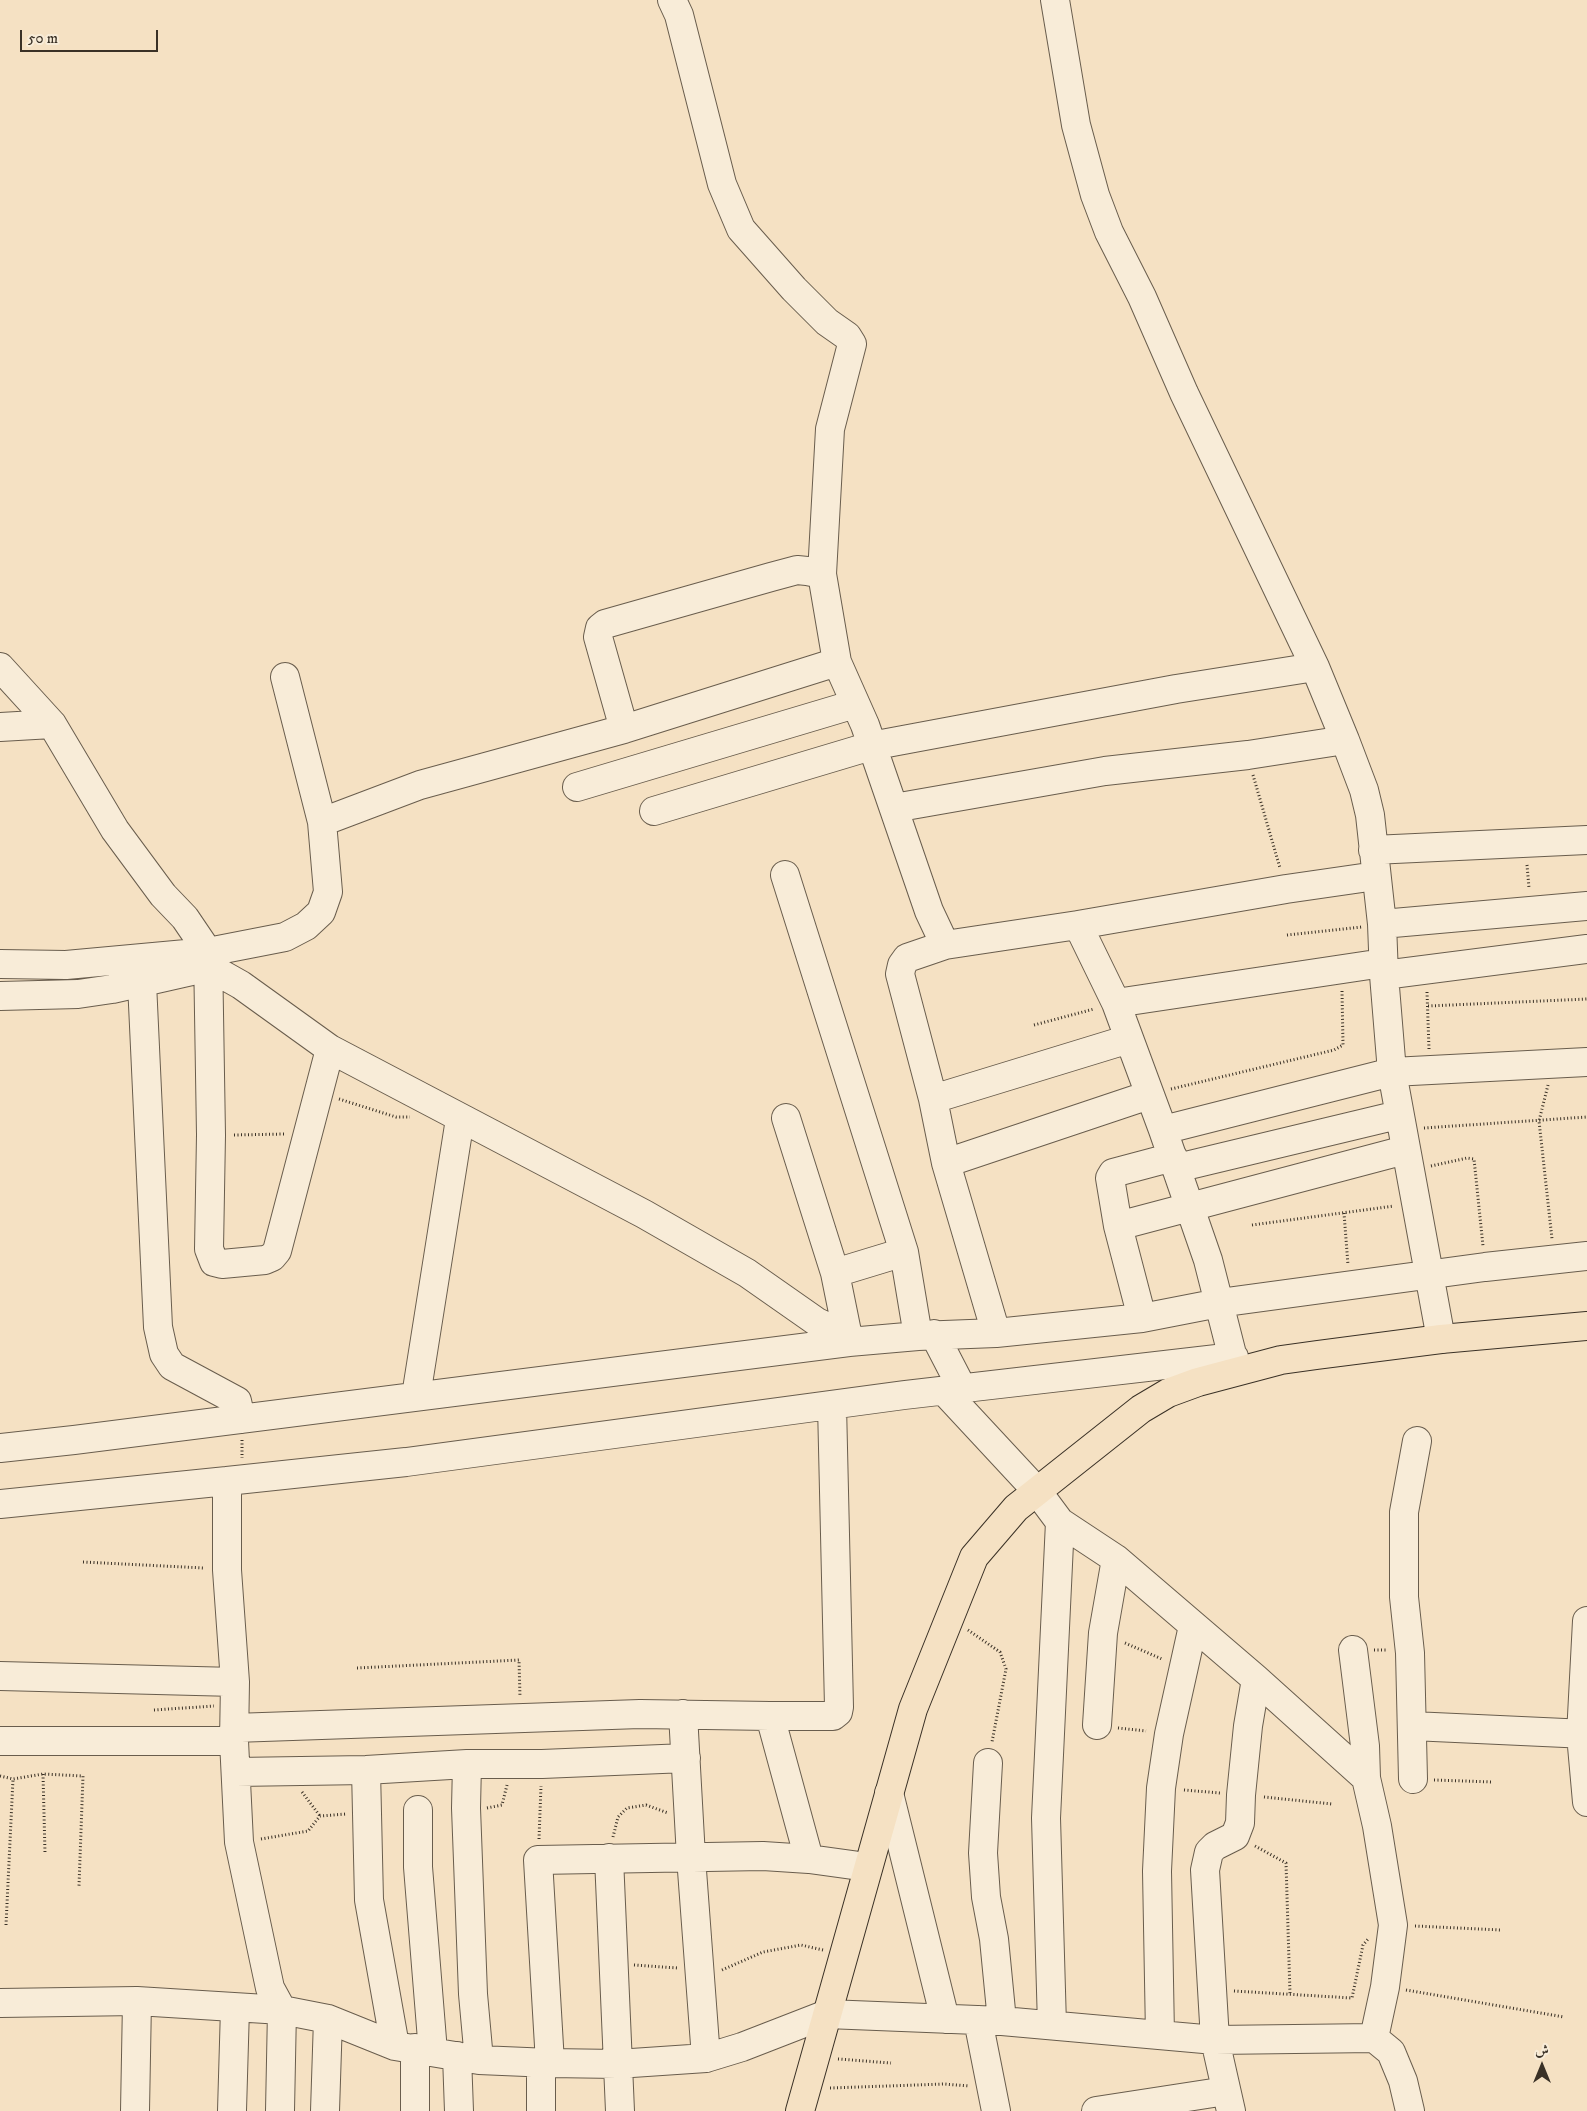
<!DOCTYPE html>
<meta charset="utf-8">
<style>
body{margin:0}
#map{position:relative;width:1587px;height:2111px;overflow:hidden;background:#f5e1c3;font-family:"IM FELL DW Pica",Amiri,serif}
canvas{display:block}
.north{position:absolute;left:1517px;top:2041px;width:50px;height:50px;-webkit-text-stroke:4px #f8ecd8;paint-order:stroke;rotate:0deg;font-size:14px;font-weight:700;line-height:20px;text-align:center;color:#3a3126}
.north::after{content:'';display:block;margin:auto;width:18px;height:22px;background:#3a3126;clip-path:polygon(50% 0,100% 100%,50% 72%,0 100%)}
.scale{position:absolute;left:20px;top:30px;width:138px;height:22px;box-sizing:border-box;border:2px solid #3a3126;border-top:0;padding-left:6px;font-size:15px;line-height:18px;white-space:nowrap;color:#3a3126;-webkit-text-stroke:4px #f8ecd8;paint-order:stroke}
</style>
<div id="map">
<canvas width="1587" height="2111"></canvas>
<div class="north">ش</div>
<div class="scale">50 m</div>
</div>
<script>
const ctx = document.querySelector('canvas').getContext('2d');
ctx.lineJoin = 'round';
const poly = rows => new Path2D(rows.map(r => 'M' + r).join(''));
function strokePath(path, color, width, dash) { ctx.strokeStyle = color; ctx.lineWidth = width; ctx.lineCap = dash ? 'butt' : 'round'; ctx.setLineDash(dash || []); ctx.stroke(path); }
const path = poly([
 [1253,775,1280,868],
 [1527,865,1529,888],
 [1287,935,1362,927],
 [1427,992,1429,1049],
 [1428,1006,1587,999],
 [1034,1025,1094,1009],
 [1548,1085,1539,1121,1552,1239],
 [1171,1089,1334,1050,1343,1045,1342,991],
 [339,1099,396,1117,410,1117],
 [1424,1128,1587,1117],
 [234,1135,285,1134],
 [1431,1166,1467,1158,1474,1159,1483,1246],
 [1344,1213,1348,1265],
 [1252,1225,1394,1206],
 [242,1440,242,1458],
 [83,1562,204,1568],
 [968,1630,1000,1652,1006,1669,992,1742],
 [1125,1643,1162,1659],
 [1374,1650,1388,1650],
 [357,1668,519,1660,520,1697],
 [154,1710,214,1706],
 [1118,1728,1146,1731],
 [43,1774,45,1853],
 [0,1776,13,1779,43,1774,83,1776,79,1886],
 [1434,1780,1493,1782],
 [1184,1790,1220,1793],
 [302,1792,320,1816],
 [1264,1797,1332,1804],
 [487,1808,502,1805,507,1785],
 [613,1837,618,1817,627,1808,646,1805,668,1813],
 [261,1839,308,1831,320,1816,346,1814],
 [539,1839,541,1786],
 [1255,1846,1286,1863,1290,1994],
 [6,1925,13,1779],
 [1415,1926,1501,1930],
 [634,1965,678,1968],
 [722,1970,763,1952,801,1945,823,1950],
 [1406,1990,1564,2017],
 [1234,1991,1352,1998,1363,1945,1369,1938],
 [838,2059,891,2063],
 [830,2088,944,2084,969,2086]
]);
const minor = poly([
 [672,0,679,15,722,184,741,229,794,289,827,322,847,336,852,344,830,429,822,574],
 [1055,0,1076,125,1095,195,1109,232,1142,297,1184,393,1315,667,1345,740],
 [0,667,52,724,115,830,163,895,185,918,208,952,211,1135,209,1249,214,1262,222,1264,265,1260,272,1257,277,1251,330,1049,644,1214,747,1273,817,1322,836,1331,848,1333],
 [285,677,322,822],
 [0,727,52,724],
 [624,729,598,637,600,628,605,624,771,577,797,570,807,571,822,574,837,662],
 [577,787,855,704],
 [894,808,1105,771,1248,755,1345,740,1364,790,1370,815,1382,924,1384,975,1392,1072,1441,1339],
 [654,811,871,746,1176,689,1315,667],
 [1373,850,1587,840],
 [785,875,904,1252],
 [1382,924,1587,906],
 [0,964,66,965,208,952,285,937,306,926,321,912,328,892,322,822,420,785,624,729,837,662,865,725,929,911,945,945],
 [1384,975,1587,949],
 [142,983,158,1327,164,1354,172,1366,237,1401,241,1419],
 [0,996,78,994,112,989,209,967,241,985,330,1049],
 [1116,1003,1383,963],
 [933,1099,1129,1039],
 [786,1118,835,1273,849,1342],
 [1163,1130,1392,1072,1587,1062],
 [946,1163,1149,1095],
 [1177,1168,1398,1115],
 [1118,1226,1405,1150],
 [835,1273,904,1252,918,1336,996,1333,1142,1318,1219,1303,1485,1267,1587,1256],
 [1142,1318,1118,1226,1110,1178,1113,1173,1173,1157],
 [996,1333,946,1163,933,1099,900,974,902,965,907,958,945,945,1078,925],
 [934,1334,963,1390],
 [1236,1370,1208,1260,1163,1130,1116,1003,1078,925,1286,889,1376,876],
 [945,1392,1037,1491,1060,1522,1116,1559,1256,1679,1366,1778],
 [416,1396,460,1119],
 [0,1448,74,1440,849,1342,918,1336],
 [0,1504,227,1481],
 [1587,1621,1581,1735,1587,1802],
 [1353,1650,1365,1746,1366,1778,1377,1826,1393,1925,1385,1987,1374,2038],
 [0,1676,235,1682],
 [683,1714,691,1857,706,2058],
 [770,1716,833,1716,838,1712,839,1707,832,1405],
 [1097,1725,1103,1633,1116,1559],
 [1412,1726,1587,1734],
 [234,1728,640,1714,770,1716,809,1859],
 [0,1741,234,1741],
 [988,1763,983,1853,986,1897,994,1939,1002,2021],
 [467,1764,466,1808,473,1994,479,2060],
 [366,1770,369,1900,395,2046],
 [236,1772,366,1770,467,1764,542,1764,686,1758],
 [1413,1779,1410,1653,1404,1597,1404,1512,1417,1441],
 [889,1793,945,2019],
 [418,1810,418,1867,433,2052],
 [609,1858,620,2111],
 [0,2003,137,2001,282,2010,328,2019,395,2046,479,2060,550,2063,617,2064,706,2058,742,2047,827,2014,1002,2021,1215,2040,1374,2038,1391,2052,1403,2081,1410,2111],
 [978,2020,996,2111],
 [1052,2025,1046,1818,1060,1522],
 [1160,2035,1157,1871,1161,1788,1169,1734,1193,1626],
 [415,2048,415,2111],
 [457,2056,459,2111],
 [541,2063,541,2111],
 [550,2063,538,1860,763,1856,809,1859,867,1867],
 [135,2111,137,2001],
 [232,2111,235,2008],
 [280,2111,282,2010,270,1988,239,1842,234,1741,235,1682,227,1570,227,1481,406,1462,904,1395,1234,1357],
 [325,2111,328,2019],
 [1096,2111,1226,2091],
 [1231,2111,1215,2040,1205,1870,1209,1852,1215,1846,1235,1836,1240,1823,1241,1795,1248,1726,1256,1679]
]);
const major = poly([
 [800,2111,913,1709,974,1557,1016,1508,1141,1409,1168,1393,1198,1382,1281,1360,1317,1355,1441,1339,1587,1326]
]);
strokePath(minor, '#695d4d', 30);
strokePath(major, '#3a3126', 30);
strokePath(path, '#3a3126', 3, [1, 2.5]);
strokePath(minor, '#f8ecd8', 28);
strokePath(major, '#f5e1c3', 28);
</script>
